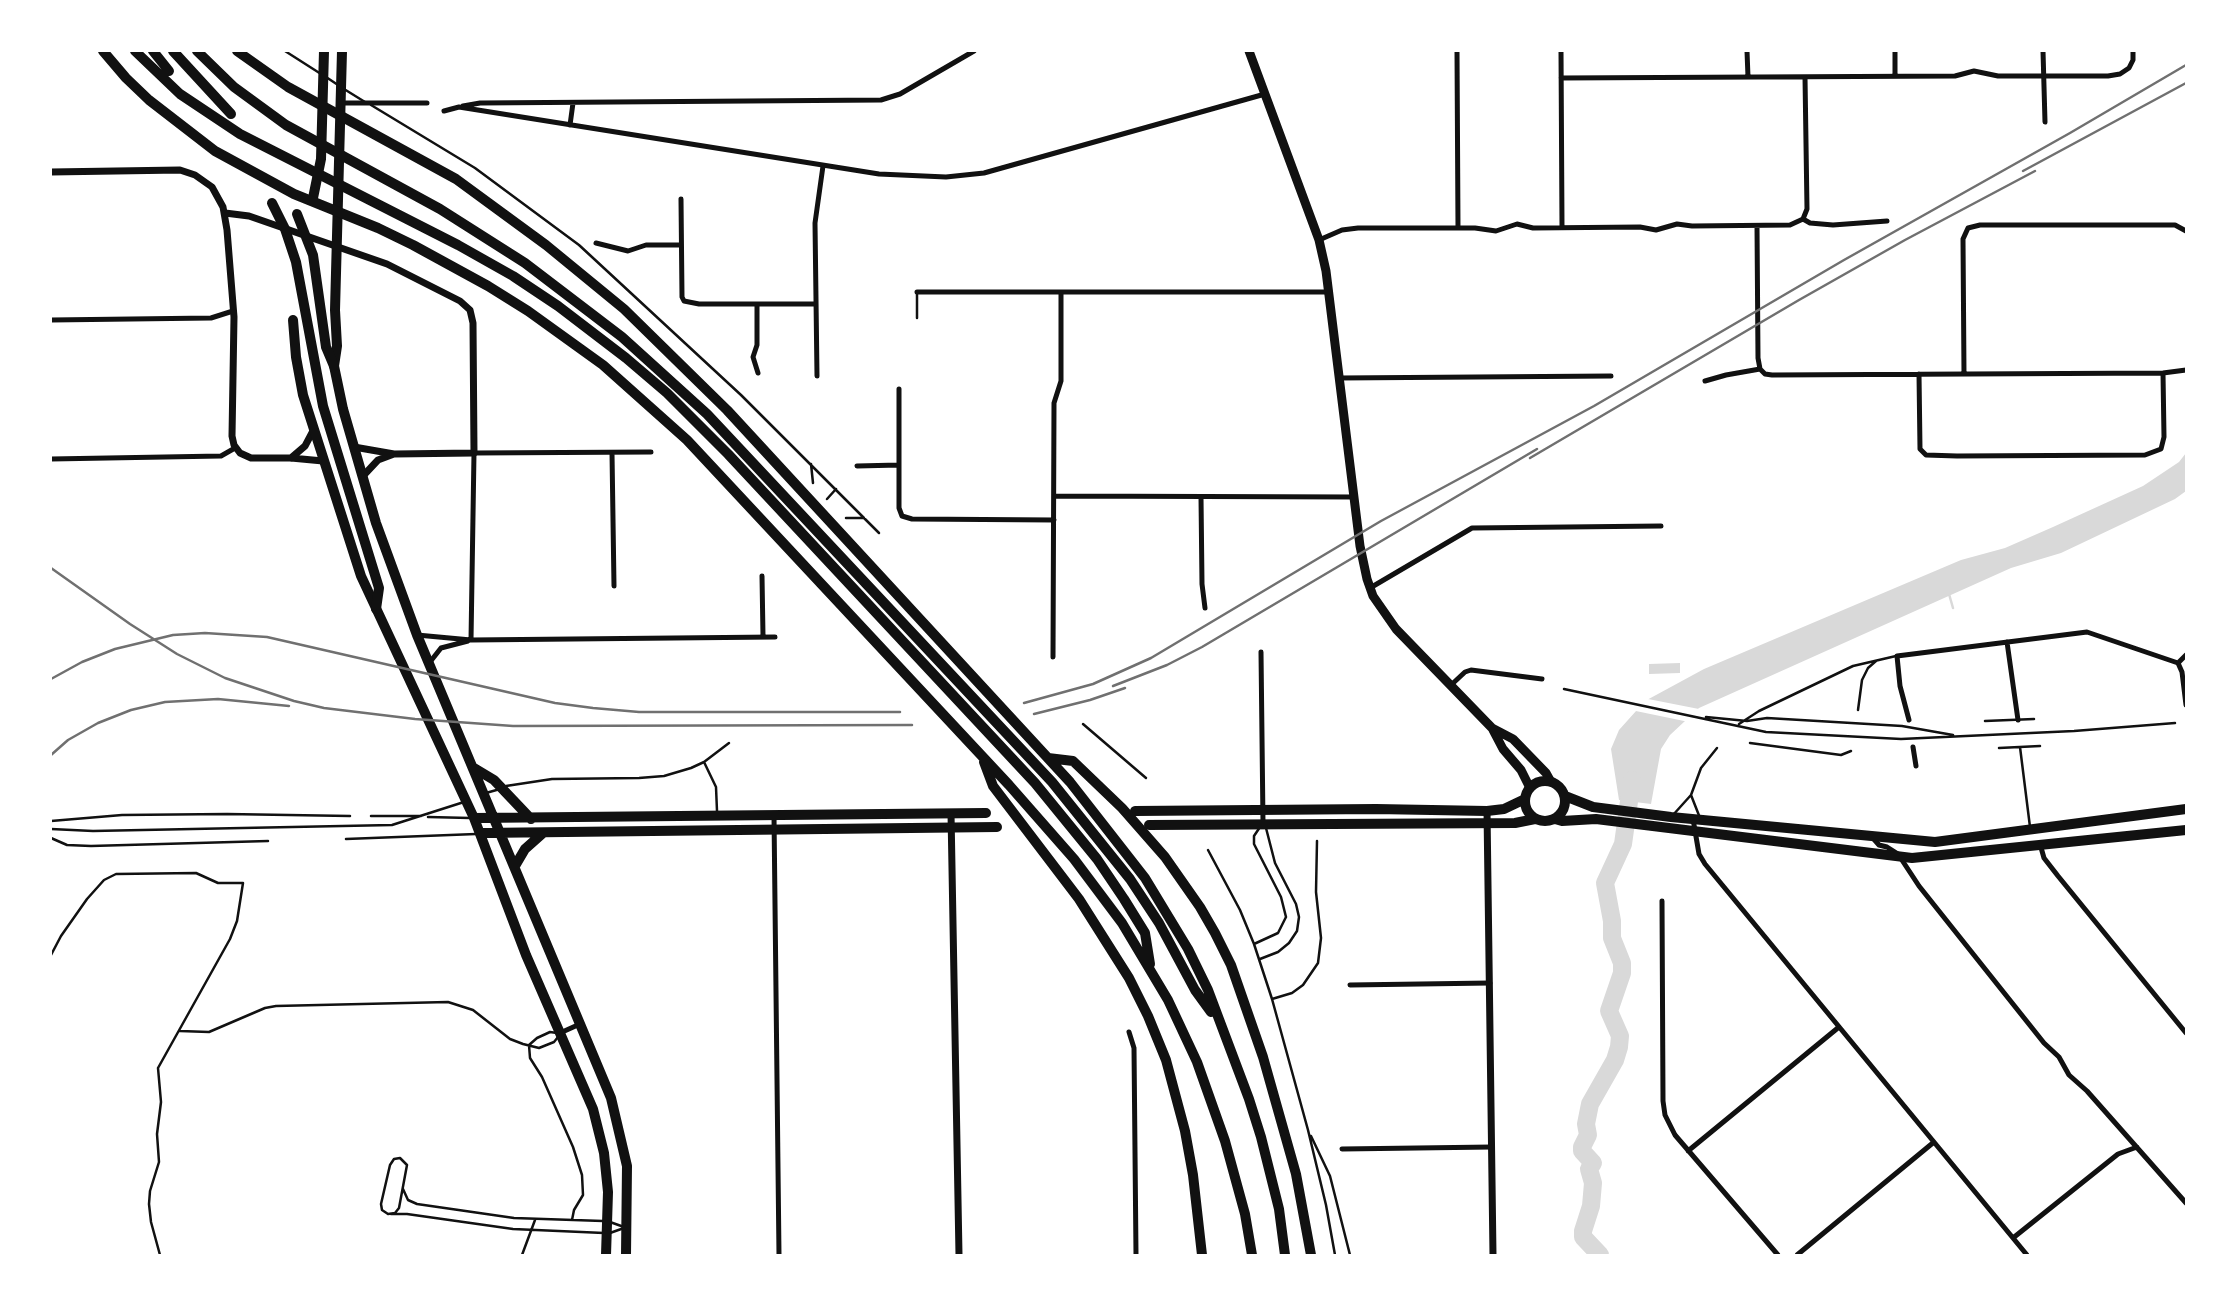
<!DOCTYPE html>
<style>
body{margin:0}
#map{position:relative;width:2237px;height:1306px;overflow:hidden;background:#fff;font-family:"DejaVu Sans",sans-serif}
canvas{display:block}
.frame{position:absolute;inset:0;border:52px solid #fff;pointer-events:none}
</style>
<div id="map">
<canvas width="2237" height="1306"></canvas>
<div class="frame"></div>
</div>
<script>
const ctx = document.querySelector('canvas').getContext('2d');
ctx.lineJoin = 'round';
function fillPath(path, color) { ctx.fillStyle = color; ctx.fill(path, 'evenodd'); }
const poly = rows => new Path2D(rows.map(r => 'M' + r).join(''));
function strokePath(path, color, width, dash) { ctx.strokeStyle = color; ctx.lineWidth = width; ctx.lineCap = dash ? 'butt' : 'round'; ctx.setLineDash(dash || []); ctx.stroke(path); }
const water = poly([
 [2186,453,2186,491,2175,499,2061,553,2011,568,1699,708,1670,735,1661,749,1651,804,1619,800,1611,749,1619,730,1645,701,1704,669,1961,560,2005,548,2053,527,2143,486,2179,462],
 [1680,663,1680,673,1649,674,1649,664]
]);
const pier = poly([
 [1643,698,1704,710,1689,722,1631,710]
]);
const stream = poly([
 [1949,594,1953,608]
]);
const river = poly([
 [1600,1255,1583,1237,1583,1231,1591,1206,1593,1183,1589,1169,1593,1163,1582,1151,1582,1147,1588,1135,1586,1124,1590,1104,1615,1060,1619,1047,1620,1036,1609,1011,1622,973,1622,963,1612,938,1612,921,1605,883,1623,844,1632,780]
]);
const service = poly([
 [285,51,321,74],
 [326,77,338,85],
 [344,89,365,102],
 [371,105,475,168,579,245,741,395,879,533],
 [917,318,917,293],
 [811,464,813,483],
 [827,499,836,489],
 [846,518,864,518],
 [1564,689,1766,732,1901,739,2074,731,2175,723],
 [1858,710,1862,680,1868,668,1876,661],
 [1706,717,1747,721,1767,718,1902,726,1953,735],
 [1985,721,2034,719],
 [1083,724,1146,778],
 [1739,724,1759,711,1853,666,1896,656],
 [1750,743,1841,755,1851,751],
 [2020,747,2030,827],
 [1999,748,2040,746],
 [704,762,716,787,717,811],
 [506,786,552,779,639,778,664,776,691,768,704,762,729,743],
 [486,793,500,789],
 [1691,795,1700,818],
 [1673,815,1691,795,1701,768,1717,748],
 [371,816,421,816],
 [428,817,470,818],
 [51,821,122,815,227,814,350,816],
 [51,829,93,831,392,825,464,802],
 [51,838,67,845,91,846,268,841],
 [346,839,476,834],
 [1208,850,1240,910,1254,944,1272,999,1308,1130,1326,1205,1335,1255],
 [1254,944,1278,933,1286,917,1281,897,1254,844,1254,836,1260,827],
 [51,955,61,936,87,899,104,880,116,874,196,873,218,883,243,883,237,921,230,939,158,1068,161,1102,157,1134,159,1162,150,1191,149,1204,151,1222,160,1255],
 [1260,959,1278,952,1289,943,1297,931,1299,917,1296,904,1275,863,1266,828],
 [1272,999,1292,993,1303,985,1318,963,1321,938,1316,892,1317,841],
 [180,1031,209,1032,265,1008,276,1006,448,1002,473,1010,510,1039,523,1044,539,1048,554,1042,558,1037],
 [529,1045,530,1058,542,1077,573,1147,582,1175,583,1195,574,1210,572,1220],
 [529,1045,537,1038,550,1032,557,1033],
 [1311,1136,1330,1176,1350,1255],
 [400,1158,407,1165,399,1208,395,1213,388,1214,382,1210,381,1204,390,1165,394,1159,400,1158],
 [403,1189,408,1200,417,1204,514,1218,603,1221],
 [391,1214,407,1214,513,1229,604,1233],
 [610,1222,624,1227],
 [610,1233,624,1228],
 [522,1255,535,1220]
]);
const minor = poly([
 [1457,51,1458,228],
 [1561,51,1562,227],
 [1747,51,1748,77],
 [2043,51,2045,122],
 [1895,76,1895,51],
 [1561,78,1955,76,1974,71,1998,76,2108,76,2120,74,2129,68,2133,60,2133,51],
 [342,103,427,103],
 [463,106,480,103,881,100,900,94,974,51],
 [444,111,459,107,879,174,946,177,984,173,1265,94],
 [570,125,573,103],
 [681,199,682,297,684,301,699,304,816,304],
 [1803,219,1807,209,1805,77],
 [1757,226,1758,358,1760,369],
 [1319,240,1342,230,1358,228,1475,228,1496,231,1517,224,1533,228,1640,227,1656,230,1677,224,1692,226,1790,225,1803,219,1810,223,1833,225,1887,221],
 [596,243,628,251,646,245,681,245],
 [917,292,1330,292],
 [757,304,757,345,753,357,758,373],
 [51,320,211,318,233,311],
 [1919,374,1920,449,1926,455,1957,456,2145,455,2161,449,2164,437,2163,373],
 [1964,374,1963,239,1968,228,1980,225,2175,225,2186,231],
 [817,376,815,223,823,166],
 [1340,378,1611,376],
 [1705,381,1726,375,1760,369,1765,374,1772,375,2163,373,2186,370],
 [899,389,899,508,902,516,912,519,1054,520],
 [612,453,614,586],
 [51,459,221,456,235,448],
 [857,466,899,465],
 [1054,496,1355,497],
 [1201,497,1202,584,1205,608],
 [762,576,763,636],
 [1370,588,1472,528,1661,526],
 [417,635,471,640,775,637],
 [471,640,474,453,651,452],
 [2007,642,2018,720],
 [1261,652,1263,823],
 [1053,657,1054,403,1061,381,1061,292],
 [430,662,441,648,468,641],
 [2178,663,2182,672,2186,705],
 [1450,686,1465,672,1471,670,1542,679],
 [1909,720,1900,686,1897,656,2087,632,2178,663,2186,655],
 [1913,747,1916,766],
 [774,816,779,1255],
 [1693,819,1699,854,1705,864,2027,1255],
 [1872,837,1879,845,1887,847,1898,854,1919,886,2044,1043,2059,1057,2069,1075,2087,1091,2186,1203],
 [2040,844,2044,858,2058,876,2186,1033],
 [1662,901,1663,1101,1665,1115,1675,1135,1778,1255],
 [1350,985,1490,983],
 [1129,1032,1134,1048,1136,1255],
 [560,1033,580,1024],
 [1342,1149,1492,1147],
 [1688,1151,1839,1027],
 [2013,1238,2118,1154,2137,1147],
 [1797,1255,1934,1142]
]);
const tertiary = poly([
 [51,172,180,170,195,175,212,187,223,207,227,230,234,317,232,436,234,445,240,453,251,458,291,458,323,461],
 [225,213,249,216,387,264,460,301,470,310,473,323,474,453,394,454,354,447],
 [291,458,305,446,314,429],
 [363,476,378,460,394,454],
 [1487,811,1493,1255],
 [951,813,959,1255]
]);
const primary = poly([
 [1249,51,1319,240,1326,271,1360,546,1367,579,1373,596,1396,629,1492,728,1513,739,1546,773,1551,782],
 [1493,730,1503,749,1521,770,1530,788]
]);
const trunk = poly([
 [342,51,335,310,337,346,334,366,343,409,376,523,417,635,611,1098,627,1166,626,1255],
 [313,198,321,159,324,51],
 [293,320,296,357,303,395,361,576,474,818,526,955,593,1109,604,1153,608,1192,606,1255],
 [474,768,494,780,531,819],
 '1525 801a20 20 0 1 1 40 0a20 20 0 1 1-40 0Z',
 [1565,796,1593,807,1671,817,1935,842,2186,809],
 [1135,811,1376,809,1487,811,1504,809,1525,799],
 [474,818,986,813],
 [1555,819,1562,821,1596,819,1912,858,2186,830],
 [1149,825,1515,823,1535,819],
 [480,833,997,827],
 [515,866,525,849,543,833]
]);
const motorway = poly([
 [103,51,126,78,149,100,215,151,294,194,378,228,413,245,488,286,528,311,603,365,687,440,1009,785,1074,859,1122,923,1168,1000,1197,1062,1225,1141,1245,1214,1252,1255],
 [135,51,180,94,240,134,458,245,513,276,558,306,626,358,667,393,728,454,1035,783,1097,859,1124,899,1145,933,1150,964],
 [153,51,169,71],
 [173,51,231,114],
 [197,51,234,87,286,125,440,209,525,263,622,337,707,414,1052,782,1130,879,1159,923,1195,990,1211,1012],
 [237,51,288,87,456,179,546,245,624,309,727,410,1070,782,1145,878,1188,949,1208,990,1249,1099,1261,1137,1279,1209,1285,1255],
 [272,203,285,229,296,262,323,406,379,588,376,609],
 [297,214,313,255,326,347,334,366],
 [1048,758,1073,761,1122,808,1165,857,1200,907,1215,933,1231,965,1263,1057,1296,1174,1311,1255],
 [984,762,993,786,1079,899,1129,978,1148,1016,1166,1060,1185,1131,1193,1175,1202,1255]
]);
const rail = poly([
 [2023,171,2186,83],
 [1530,458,1799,300,1905,240,2035,171],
 [51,568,130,624,177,654,225,678,294,701,324,708,415,719,513,726,912,725],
 [51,679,82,662,115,649,173,635,205,633,267,637,555,703,593,708,639,712,900,712],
 [1113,686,1167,665,1202,647,1537,449],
 [1024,703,1093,684,1151,658,1381,521,1594,406,1844,260,2070,133,2186,65],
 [1034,714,1090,700,1125,688],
 [51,755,68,740,98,723,131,710,165,702,218,699,289,706]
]);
fillPath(water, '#d9d9d9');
fillPath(pier, '#fff');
strokePath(stream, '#d9d9d9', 2.5);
strokePath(river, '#d9d9d9', 18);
strokePath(service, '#111', 2.5);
strokePath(minor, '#111', 5);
strokePath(tertiary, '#111', 7);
strokePath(primary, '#111', 9);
strokePath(trunk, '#111', 10);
strokePath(motorway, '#111', 10);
strokePath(rail, '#707070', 2.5);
</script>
